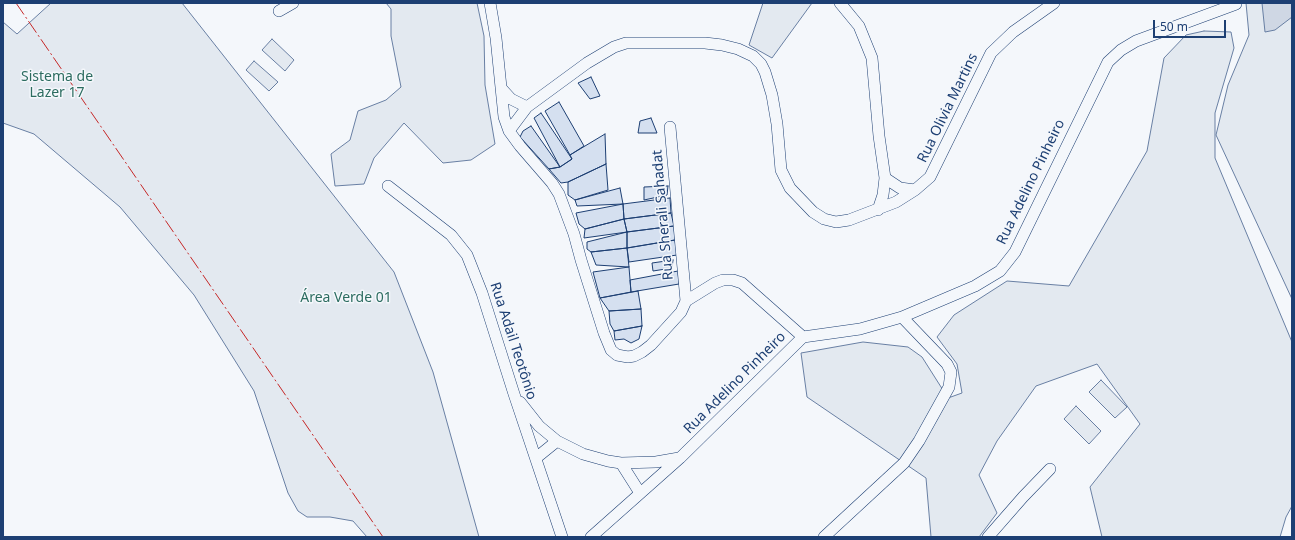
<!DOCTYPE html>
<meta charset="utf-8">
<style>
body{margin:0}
#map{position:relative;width:1295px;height:540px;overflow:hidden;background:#f4f7fb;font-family:"Noto Sans",sans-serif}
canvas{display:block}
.frame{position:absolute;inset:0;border:4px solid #1d3f73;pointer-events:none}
.scale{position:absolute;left:1153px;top:20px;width:73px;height:18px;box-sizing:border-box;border:2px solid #1d3f73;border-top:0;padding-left:5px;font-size:12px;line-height:14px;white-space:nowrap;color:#1d3f73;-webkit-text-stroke:3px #f4f7fb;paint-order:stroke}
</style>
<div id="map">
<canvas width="1295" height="540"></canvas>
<div class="frame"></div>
<div class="scale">50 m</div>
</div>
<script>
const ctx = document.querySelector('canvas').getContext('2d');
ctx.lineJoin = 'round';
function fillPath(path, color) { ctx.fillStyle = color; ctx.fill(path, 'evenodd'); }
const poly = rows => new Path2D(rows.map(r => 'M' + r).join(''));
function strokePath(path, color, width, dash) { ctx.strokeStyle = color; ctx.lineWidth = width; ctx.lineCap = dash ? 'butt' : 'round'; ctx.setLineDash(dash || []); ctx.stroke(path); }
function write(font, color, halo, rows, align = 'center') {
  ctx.font = font + ' "Noto Sans",sans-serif'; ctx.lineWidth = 3; ctx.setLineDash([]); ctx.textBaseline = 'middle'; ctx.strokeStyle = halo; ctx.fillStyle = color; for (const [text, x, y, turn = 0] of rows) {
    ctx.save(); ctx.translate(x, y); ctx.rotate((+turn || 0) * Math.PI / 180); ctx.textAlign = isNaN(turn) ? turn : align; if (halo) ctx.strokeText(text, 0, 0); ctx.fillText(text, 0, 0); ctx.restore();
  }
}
const green = poly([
 [51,3,182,3,394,272,433,372,479,537,367,537,353,521,330,517,307,517,298,511,288,493,254,391,194,295,120,207,34,134,3,123,3,22,17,34,51,3],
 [386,3,477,3,484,36,485,85,495,144,471,160,443,163,404,123,374,158,364,184,335,186,331,154,350,140,358,111,386,100,401,87,391,36,391,9,386,3],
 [763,3,812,3,772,58,749,45,763,3],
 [1246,3,1292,3,1292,299,1216,135,1228,85,1249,35,1246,3],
 [1204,31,1231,32,1234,48,1215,113,1215,158,1292,342,1292,506,1286,517,1280,537,1102,537,1090,487,1140,424,1097,364,1036,386,997,441,979,475,997,513,979,537,931,537,926,478,807,397,801,353,863,342,908,347,922,357,948,398,962,393,957,364,937,337,954,315,1007,281,1069,286,1147,151,1164,58,1186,35,1204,31],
 [272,39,294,60,285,71,262,50,272,39],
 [254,61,278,82,269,91,246,70,254,61],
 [1101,380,1127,407,1115,418,1089,392,1101,380],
 [1076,406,1101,431,1089,444,1064,419,1076,406]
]);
const water = poly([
 [1262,3,1292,3,1292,17,1275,30,1265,32,1262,3]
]);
const building = poly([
 [591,77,600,96,590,99,578,83,591,77],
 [559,102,584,146,570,155,545,111,559,102],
 [541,113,572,159,560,167,534,118,541,113],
 [651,118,657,133,638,133,640,121,651,118],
 [531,126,560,167,549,169,520,137,523,131,531,126],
 [605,134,606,164,568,182,561,183,549,169,560,167,572,159,570,155,605,134],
 [606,164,608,190,575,200,568,195,568,182,606,164],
 [668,186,667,195,644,200,644,187,668,186],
 [620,188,623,204,577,206,575,200,620,188],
 [670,198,671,213,624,219,623,204,670,198],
 [623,204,624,219,585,229,579,224,576,213,623,204],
 [671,213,674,226,627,232,624,219,671,213],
 [624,219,627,232,584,238,585,229,624,219],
 [674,226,675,240,627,248,627,232,674,226],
 [627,232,627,248,591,252,587,249,587,242,627,232],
 [675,240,677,255,629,262,627,248,675,240],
 [627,248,629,267,596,265,591,252,627,248],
 [673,260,672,268,653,271,652,263,673,260],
 [629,267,631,292,600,298,593,272,629,267],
 [678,271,679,284,631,292,630,280,678,271],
 [638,291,641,309,609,311,600,298,638,291],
 [641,309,642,326,614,331,610,324,609,311,641,309],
 [642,326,639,339,631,343,624,339,615,340,614,331,642,326]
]);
const minor = poly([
 [490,3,496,38,504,117,509,131,520,146,552,183,559,194,574,234,581,260,604,333,611,350,617,355,628,357,634,356,642,352,651,345,681,312,686,301,715,283,723,280,733,280,742,283,803,337],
 [840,3,859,26,872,58,879,136,885,178,900,188,915,190],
 [279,11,293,3],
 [501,88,511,99,527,107],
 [670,127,686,301],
 [509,131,527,107,587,63,614,47,626,43,705,43,722,45,738,49,753,56,761,64,765,72,772,95,777,124,781,170,790,188,813,212,824,219,836,222,849,220,896,202,915,190,930,177,991,53,1013,32,1054,3],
 [388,186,451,235,467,255,482,293,514,394,562,537],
 [878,210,883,195,885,178],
 [520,402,539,426,557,441,583,454,608,461,621,463,656,462,679,458],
 [536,458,557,441],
 [621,463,640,493],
 [591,537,680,458,803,337,860,329,902,317,975,286,1000,271,1015,252,1108,62,1121,50,1136,41,1236,4],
 [824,537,904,463,919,441,949,387,951,372,947,364,902,317],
 [988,537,1023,497,1050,469]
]);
const power = poly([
 [16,3,383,537]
]);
const parkNames = [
 ["Sistema de",57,77],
 ["Lazer 17",57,93],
 ["Área Verde 01",346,298]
];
const streetNames = [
 ["Rua Olivia Martins",948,108,-64],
 ["Rua Adelino Pinheiro",1031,182,-64],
 ["Rua Sherali Sahadat",663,215,-95],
 ["Rua Adail Teotônio",513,341,72],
 ["Rua Adelino Pinheiro",735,383,-45]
];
fillPath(green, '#e3e9f0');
strokePath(green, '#687fa3', 1);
fillPath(water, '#cfd7e4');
strokePath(water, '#687fa3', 1);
fillPath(building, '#d5e0f0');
strokePath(building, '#1d3f73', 1);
strokePath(minor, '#1d3f73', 12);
strokePath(minor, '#f4f7fb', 11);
strokePath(power, '#c62828', 1, [14, 3, 2, 3]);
write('14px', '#2c6c60', '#f4f7fb', parkNames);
write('14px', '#1d3f73', '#f4f7fb', streetNames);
</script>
